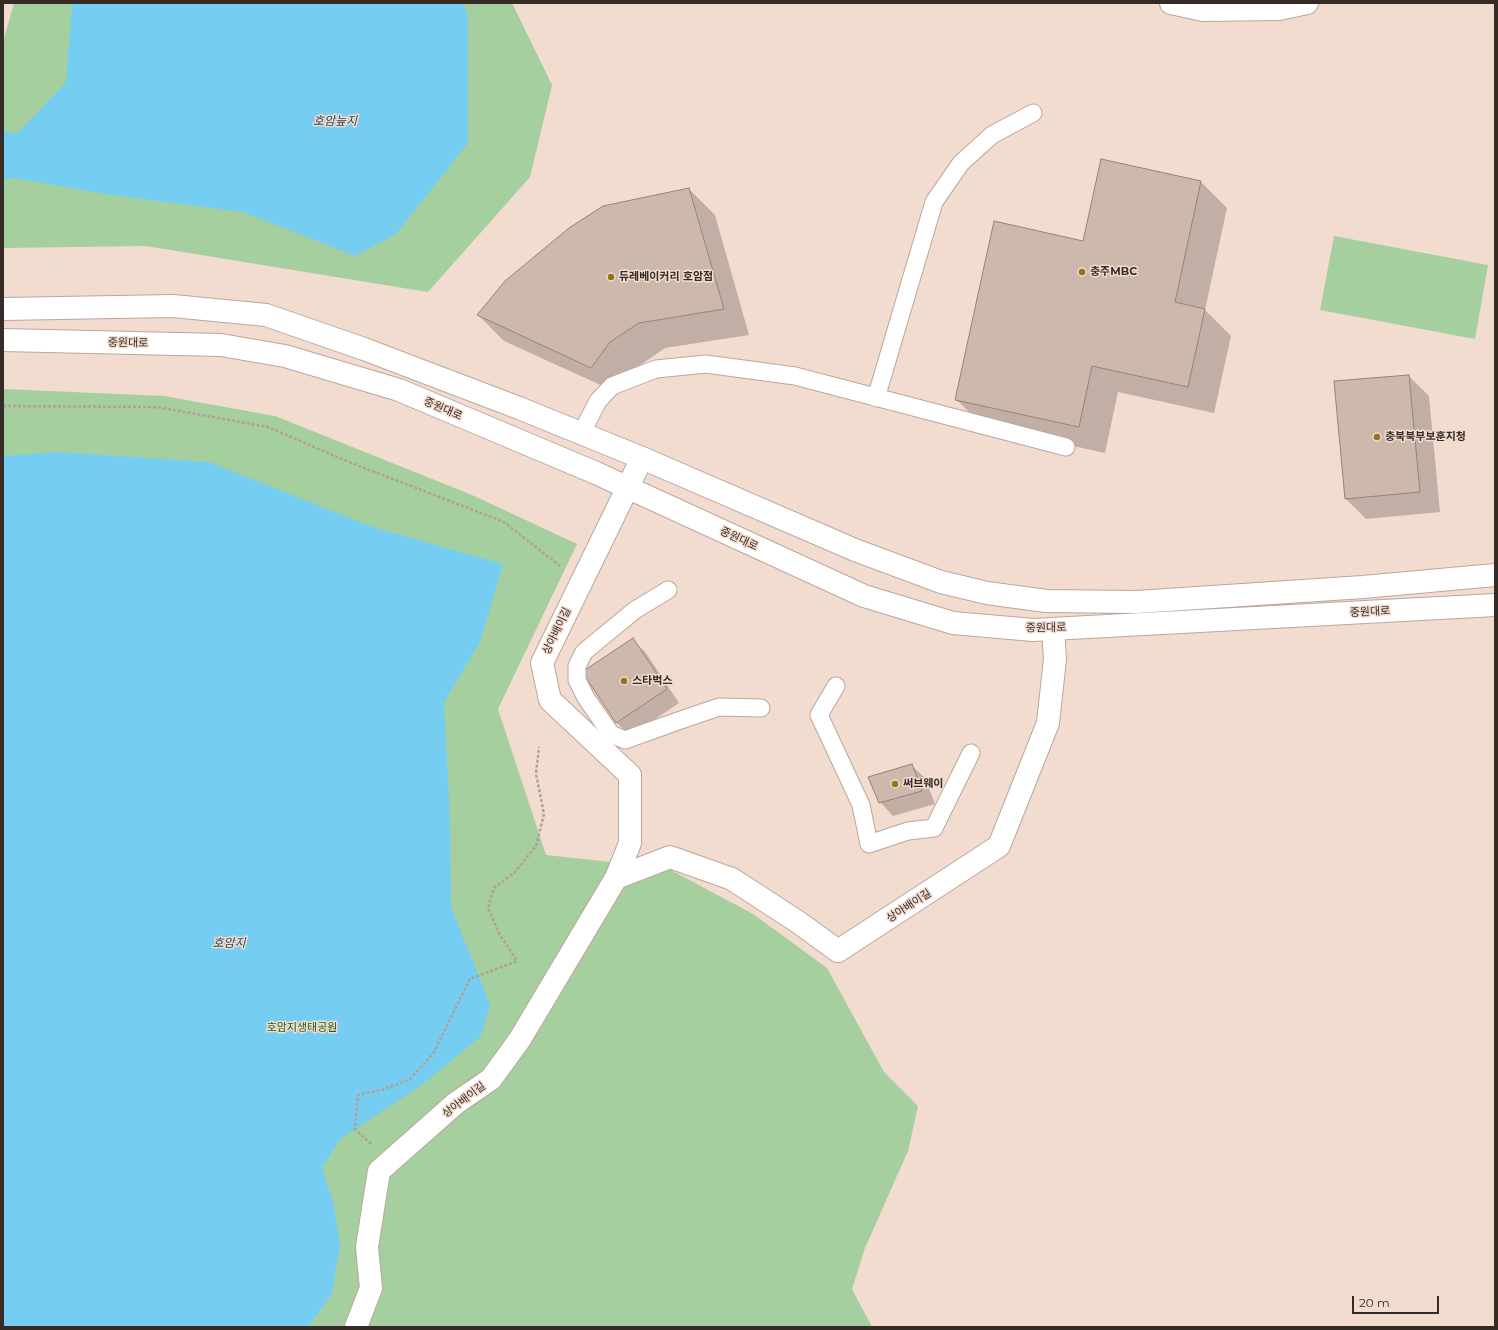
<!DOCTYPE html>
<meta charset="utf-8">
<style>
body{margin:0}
#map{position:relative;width:1498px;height:1330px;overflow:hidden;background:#f2dbcf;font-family:Montserrat,sans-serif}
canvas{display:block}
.frame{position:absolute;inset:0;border:4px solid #352c28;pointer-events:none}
.scale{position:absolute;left:1352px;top:1296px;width:87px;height:18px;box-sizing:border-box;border:2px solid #352c28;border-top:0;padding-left:5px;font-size:12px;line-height:14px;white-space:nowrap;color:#352c28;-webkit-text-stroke:3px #f2dbcf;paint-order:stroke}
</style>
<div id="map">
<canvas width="1498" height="1330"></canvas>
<div class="frame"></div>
<div class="scale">20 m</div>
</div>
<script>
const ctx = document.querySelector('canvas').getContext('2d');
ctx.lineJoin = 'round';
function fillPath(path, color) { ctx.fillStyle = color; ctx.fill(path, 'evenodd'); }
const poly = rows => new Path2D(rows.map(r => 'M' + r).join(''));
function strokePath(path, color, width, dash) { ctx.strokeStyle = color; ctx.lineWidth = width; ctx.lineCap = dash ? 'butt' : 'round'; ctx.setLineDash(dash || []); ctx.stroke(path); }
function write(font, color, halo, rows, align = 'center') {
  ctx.font = font + ' Montserrat,"Noto Sans KR",sans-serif'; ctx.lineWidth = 3; ctx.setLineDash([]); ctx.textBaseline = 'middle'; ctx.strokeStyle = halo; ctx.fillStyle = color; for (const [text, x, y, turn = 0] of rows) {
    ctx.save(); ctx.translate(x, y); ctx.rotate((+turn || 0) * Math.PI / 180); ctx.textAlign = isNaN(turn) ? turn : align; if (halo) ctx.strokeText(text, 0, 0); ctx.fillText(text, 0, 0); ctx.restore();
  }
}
const green = poly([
 [14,3,512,3,552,85,530,177,428,292,146,246,3,248,3,42],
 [1334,236,1488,265,1475,339,1320,310],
 [3,389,164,396,275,416,472,495,577,544,498,709,546,855,667,868,753,914,827,968,884,1072,918,1106,908,1151,865,1248,852,1289,872,1327,3,1327]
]);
const water = poly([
 [72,3,463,3,468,15,468,143,396,234,355,256,243,212,111,195,14,178,3,180,3,130,17,134,66,82],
 [57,452,209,462,372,527,503,564,480,642,444,702,450,821,451,907,490,1004,481,1036,423,1084,340,1139,322,1168,334,1205,340,1246,332,1294,308,1327,3,1327,3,456]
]);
const shadow = poly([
 [1201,182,1227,208,1205,310,1231,336,1214,413,1118,392,1105,453,983,426,956,399,1084,242],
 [689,189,715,215,749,335,665,348,636,368,618,393,504,341,478,315],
 [1409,376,1429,396,1440,512,1366,519,1346,499],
 [632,639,646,653,679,703,630,736,616,722],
 [911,765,925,778,935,804,893,816,880,802]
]);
const building = poly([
 [1101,159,1201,181,1175,302,1205,309,1188,387,1092,366,1079,427,955,400,994,221,1083,241,1101,159],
 [689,188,724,309,639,323,610,342,591,368,477,315,505,281,569,228,603,206,689,188],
 [1409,375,1420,492,1345,499,1334,381,1409,375],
 [633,638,667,689,616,723,582,672,633,638],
 [912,764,922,791,879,803,868,777,912,764]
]);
const path = poly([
 [3,406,157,407,268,427,349,462,504,522,560,566],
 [371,1144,355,1129,358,1095,382,1090,410,1079,433,1054,470,979,517,961,499,933,488,908,494,888,515,872,536,846,544,814,536,774,539,747]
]);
const service = poly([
 [876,398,934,202,961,163,992,135,1033,113],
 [581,434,598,401,612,386,656,369,706,364,795,376,1066,447],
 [668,590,635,610,584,652,577,666,577,680,586,698,611,734,625,740,678,721,719,707,761,708],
 [836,686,819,715,861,805,869,844,908,831,934,828,971,753]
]);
const minor = poly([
 [1171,3,1203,10,1279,9,1307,3],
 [616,878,670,857,732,879,798,922,838,951,999,846,1048,723,1055,659,1053,629],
 [356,1327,371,1288,367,1247,379,1171,456,1103,491,1079,520,1039,616,878,630,843,630,775,550,700,542,663,642,458]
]);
const secondary = poly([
 [3,309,173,306,266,315,364,349,519,408,642,458,855,550,941,582,987,593,1046,601,1137,602,1363,587,1495,575],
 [3,340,221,345,285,356,399,390,596,473,864,596,953,623,1033,630,1495,605]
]);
const markers = [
 [1082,272,4,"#95731b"],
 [611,277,4,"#95731b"],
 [1377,437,4,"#95731b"],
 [624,681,4,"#95731b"],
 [895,784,4,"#95731b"]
];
const poiNames = [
 ["충주MBC",1090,272],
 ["듀레베이커리 호암점",619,277],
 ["충북북부보훈지청",1385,437],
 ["스타벅스",632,681],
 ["써브웨이",903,784]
];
const streetNames = [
 ["중원대로",128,343,1],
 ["중원대로",443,409,23],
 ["중원대로",739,539,25],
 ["중원대로",1370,612,-3],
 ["중원대로",1046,628,-1],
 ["상아배이길",557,631,-64],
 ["상아배이길",909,906,-33],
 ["상아배이길",464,1100,-37]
];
const parkNames = [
 ["호암지생태공원",302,1028]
];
const waterNames = [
 ["호암늪지",335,121],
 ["호암지",229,943]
];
fillPath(green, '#a5cf9f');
fillPath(water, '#76cdf2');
fillPath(shadow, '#0003');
fillPath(building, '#cdb9ac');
strokePath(building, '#958276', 1);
strokePath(service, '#bca79c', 19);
strokePath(minor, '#bca79c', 24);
strokePath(secondary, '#bca79c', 24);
strokePath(path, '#b2a097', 2.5, [3, 2]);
strokePath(service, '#fff', 17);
strokePath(minor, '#fff', 22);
strokePath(secondary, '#fff', 22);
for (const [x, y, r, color] of markers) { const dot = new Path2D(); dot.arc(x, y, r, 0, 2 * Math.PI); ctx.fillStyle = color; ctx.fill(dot); strokePath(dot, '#f2dbcf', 1.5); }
write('bold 11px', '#352c28', '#f2dbcf', poiNames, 'left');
write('11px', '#352c28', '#f2dbcf', streetNames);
write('11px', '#1b6013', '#f2dbcf', parkNames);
write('italic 12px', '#234a5a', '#f2dbcf', waterNames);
</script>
